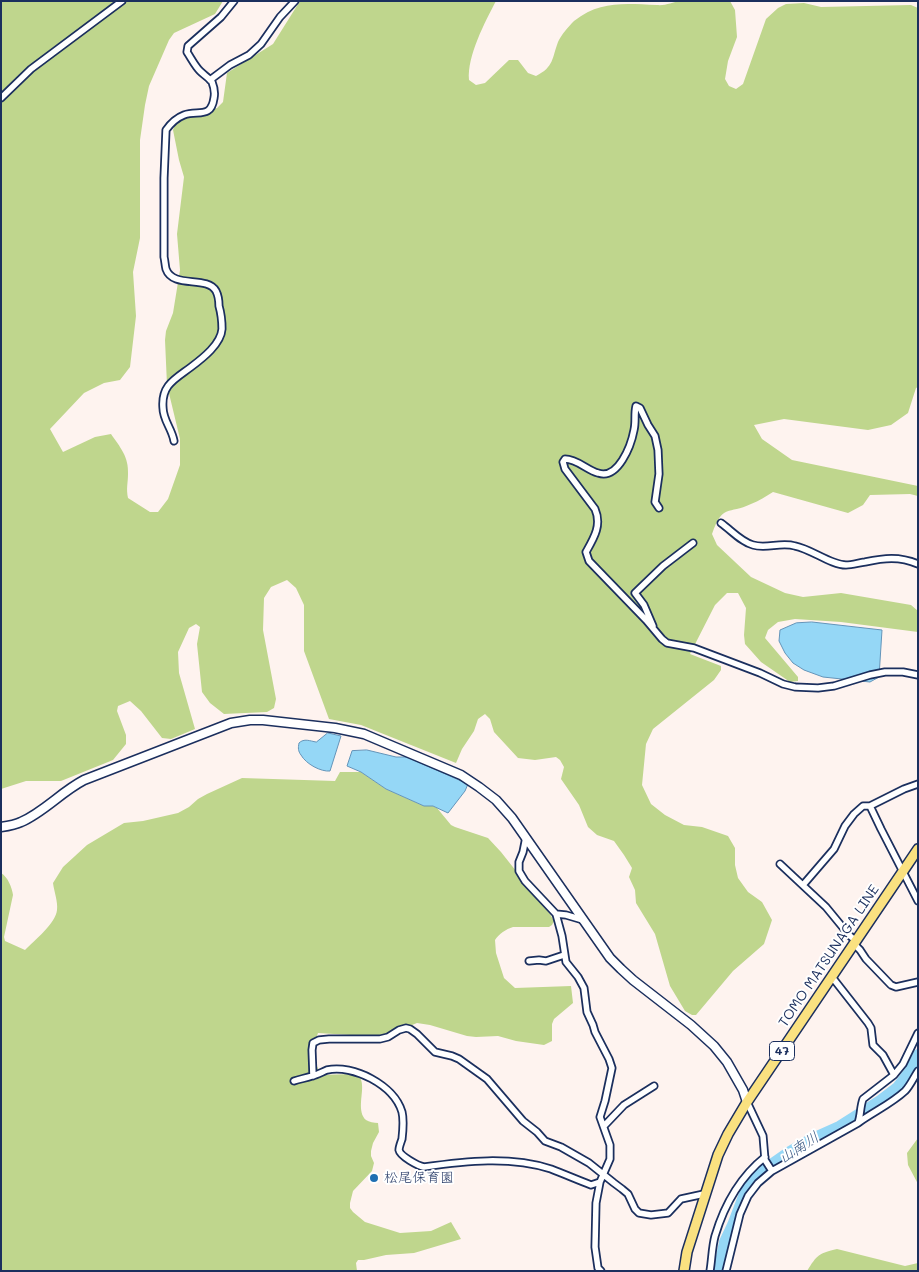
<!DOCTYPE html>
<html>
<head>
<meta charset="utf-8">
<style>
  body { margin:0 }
  #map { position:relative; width:919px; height:1272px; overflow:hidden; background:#fef3ef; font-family:Mali,sans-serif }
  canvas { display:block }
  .frame { position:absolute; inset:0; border:2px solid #1b2f5e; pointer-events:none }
</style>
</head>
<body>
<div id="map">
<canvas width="919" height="1272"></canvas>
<div class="frame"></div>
</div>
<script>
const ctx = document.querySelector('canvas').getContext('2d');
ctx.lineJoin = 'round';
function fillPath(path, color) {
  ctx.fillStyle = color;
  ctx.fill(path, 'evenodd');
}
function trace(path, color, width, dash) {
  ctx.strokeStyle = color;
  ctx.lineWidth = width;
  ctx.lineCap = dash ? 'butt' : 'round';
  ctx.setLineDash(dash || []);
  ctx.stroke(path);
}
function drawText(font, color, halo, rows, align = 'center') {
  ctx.font = font + ' Mali,"Klee One",sans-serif';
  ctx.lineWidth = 4;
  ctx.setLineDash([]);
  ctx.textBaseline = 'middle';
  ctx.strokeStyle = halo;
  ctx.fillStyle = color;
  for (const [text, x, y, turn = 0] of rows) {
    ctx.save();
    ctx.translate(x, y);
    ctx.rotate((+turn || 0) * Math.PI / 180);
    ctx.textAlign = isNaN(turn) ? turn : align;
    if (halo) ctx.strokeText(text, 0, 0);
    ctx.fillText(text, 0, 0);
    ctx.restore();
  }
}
fillPath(new Path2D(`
  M1,1H223L215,14L174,33L169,40L149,86L145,105L140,140V238L133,272L136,316L130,367L120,380L104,383L84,393L50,429L63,452L95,437L111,434C120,447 129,457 128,474C128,483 126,488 128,498L150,512H158L168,499L180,465V439L167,385L165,340L166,331L173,313L180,270L177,234L184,177L179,160L173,130L176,122L183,117L209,112L217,108L223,102L227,73L273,44L300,1H496C485,22 467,56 469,80L476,85L485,83L509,60H518L528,73L536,76C554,67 552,58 558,42C561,35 569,26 574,21C601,0 625,4 657,5C665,6 673,2 680,1C696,0 714,1 730,1L735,10L737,37L728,61L725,79L729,86L736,89L743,84L766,19L778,8L786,4L804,3L821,7L911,5L918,8V387L916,388L908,413L891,425L868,430L784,419L754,425L762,439L792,460L918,486V496L910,494L870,495L863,505L848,513L773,492C766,496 759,501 751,504C728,515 723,503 712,534L717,545L751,577L785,593L803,597L841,593L911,605L918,611V632L841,622L795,619L778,622L768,630L765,638L798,677V681L790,682L761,662L745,644L744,635L746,608L738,593H727L715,605L690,654L721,666V670L714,680L653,729L646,744L642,785L651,804L665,815L684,825L702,827L728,836L735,848V865L738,878L748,892L762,902L772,920L764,944L733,971L696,1015H692L685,1011L670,986L655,934L636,903L635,890L629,877L632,868L624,855L614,841L597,835L588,827L579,805L561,779L564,767L560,760L556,757L535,760L518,758L494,732L490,719L485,714L478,719L474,731L462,749L456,763L361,725L329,719L304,651V605L296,588L287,580L271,587L264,598L263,630L276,699L274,708L267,712L224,714L210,703L202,692L197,644L200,627L196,624L189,628L178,652L179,673L195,729L171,739L162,738L141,711L130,701L118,706L117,711L126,735V744L113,760L61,781H26L1,789Z
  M340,772H361L386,789L424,806H433L437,808L451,825L455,827L488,838L501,852L550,914L554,921L552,925L549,927H513C506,929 499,934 495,940L496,953L504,978L515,988L571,986L573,1003L554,1019L552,1024V1041L544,1045L516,1041L498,1036L476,1037L467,1036L430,1025L417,1023L382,1037L318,1033L311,1053L321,1075L352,1074L360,1077C361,1080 362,1082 362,1085C363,1095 357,1112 366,1120C369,1122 374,1123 378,1123L379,1132L373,1143L371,1151V1156L374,1163L372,1171L353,1191L350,1203V1208L353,1212L365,1222L400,1233L431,1231L451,1222L461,1239L414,1253L386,1255L364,1260H358L356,1263L357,1271H1V873C8,877 12,888 13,895L4,937L5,941L25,950C34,941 56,923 57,910C58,902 54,891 53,883L63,867L87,845L124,823L143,821L178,813L189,807L198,799L207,794L242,778L335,781Z
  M918,1138V1184L908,1165L907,1153Z
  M837,1249L905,1266L918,1263V1271H807C817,1255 819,1253 837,1249Z`), '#bfd68d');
const water = new Path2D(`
  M812,622L882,630L879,677L870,682L823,677L804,670L793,663L785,653L779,641L780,630L796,623Z
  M328,733L341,736L330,771C321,772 306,764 301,755C298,751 298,748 299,743C304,738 310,741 316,742Z
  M367,750L396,757H407L468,784L465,791L448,813L433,806H424L386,789L361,772L347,766L352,751Z`);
fillPath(water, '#95d7f6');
trace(water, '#6494b9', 1);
trace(new Path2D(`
  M718,1271L724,1242L732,1225L745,1191L753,1181L765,1168L788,1152L810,1139L839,1126L880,1100L897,1087L910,1070L918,1054`), '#95d7f6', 10);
const street = new Path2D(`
  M210,80L230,65L249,55L261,44L280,17L295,1
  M1,98L31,69L122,1
  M174,441C172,429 163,420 163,408C161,385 175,379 191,367C203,358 221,344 222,329C222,321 221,313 219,306C219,301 218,295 216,291C207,275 173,289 166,269C165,265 165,261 164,257V178L166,130C171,123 176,118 184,115C198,110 211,119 214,98C215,93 214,87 212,82C209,78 204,75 200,71C195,66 191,58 187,52L188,46L221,17L234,1
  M659,508L655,502L659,474L658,450L655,436L648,425L640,408L636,406C634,414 636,422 634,430C631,446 618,480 598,473C587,470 577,459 565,459L563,462L565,469L595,509C602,525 594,538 586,552L589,561L646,620L662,639L667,643L694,648L760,673L783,684L795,687L818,688L834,686L870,675L885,672H903L918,675
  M721,523C731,530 741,542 753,545C766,549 781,542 795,546C811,549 831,565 846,565C852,565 858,563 865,562C884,558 899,556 918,564
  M653,626L644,605L635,593L663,566L693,543
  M870,806L881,829L918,901
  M526,837L523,852L519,862V871L525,881L556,914L562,936L566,962L578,977L584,988L587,1012L593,1025L595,1032L609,1059L612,1068L605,1101L600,1117L610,1145V1159L600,1182L596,1203L595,1247L598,1268L601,1271
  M780,864L826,907L849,935L856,941
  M803,885L834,849L845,826L854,814L863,806H870L904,789L918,784
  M556,914L566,915L583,920
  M854,944L860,950L866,959L891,985L896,987L918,982
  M529,961L539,960L546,961L564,955
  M832,977L868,1023L871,1028L873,1045L883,1055L894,1075
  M313,1076L312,1050L313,1043L319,1040L329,1039H380L388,1037L399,1030L406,1028L410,1029L417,1034L435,1052L452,1056L459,1059L487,1079L523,1121L537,1132L545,1141L561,1147L589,1163L614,1183L622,1189L628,1194L635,1209L639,1213L651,1215L668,1213L681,1199L704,1194
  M294,1081C300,1079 306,1078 312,1076C317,1075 322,1072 327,1070C353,1064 394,1085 402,1112C404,1120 403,1130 402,1139C401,1142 399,1147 399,1150C400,1156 418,1166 424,1167C466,1161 510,1156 551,1169C564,1174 578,1180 591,1185L600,1182
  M747,1102L763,1136L765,1160L772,1171
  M858,1123C873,1112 891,1104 905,1091C910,1086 914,1077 918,1071
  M604,1126L624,1105L654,1086
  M710,1271C712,1259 712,1247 715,1236C724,1206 740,1177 765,1157
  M726,1271L740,1214L748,1196L758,1183L772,1171L858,1123C861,1115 860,1107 863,1099L894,1075L903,1064L918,1033`);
const secondary = new Path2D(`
  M1,827C8,826 15,825 21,822C44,812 61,792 84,780L231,723L250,720H263L335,728L364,734L461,775L479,787L496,800L512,818L610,958L621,969L633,980L691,1025L714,1046L727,1062L743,1090L747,1102`);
const primary = new Path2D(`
  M684,1271L687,1252L718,1155L728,1134L747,1102L918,849`);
trace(street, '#1b2f5e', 9);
trace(secondary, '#1b2f5e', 11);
trace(primary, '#1b2f5e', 12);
trace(street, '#fff', 5.5);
trace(secondary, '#fff', 8);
trace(primary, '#fae180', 9);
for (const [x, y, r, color] of [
  [374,1178,5,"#1f6fb2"]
]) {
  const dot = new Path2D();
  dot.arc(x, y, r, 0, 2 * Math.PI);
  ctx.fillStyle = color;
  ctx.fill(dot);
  trace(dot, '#fff', 2);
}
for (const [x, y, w] of [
  [782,1051,25]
]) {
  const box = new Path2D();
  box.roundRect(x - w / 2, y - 9.5, w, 19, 4);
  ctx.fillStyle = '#fff';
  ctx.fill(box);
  trace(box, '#1b2f5e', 1);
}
drawText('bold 12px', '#1b2f5e', null, [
  ["47",782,1051]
]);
drawText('14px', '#1b2f5e', '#fff', [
  ["TOMO MATSUNAGA LINE",829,956,-56]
]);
drawText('14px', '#1b2f5e', '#fff', [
  ["松尾保育園",384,1178]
], 'left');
drawText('italic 15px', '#3a5984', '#fff', [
  ["山南川",799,1148,-33]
]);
</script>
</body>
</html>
